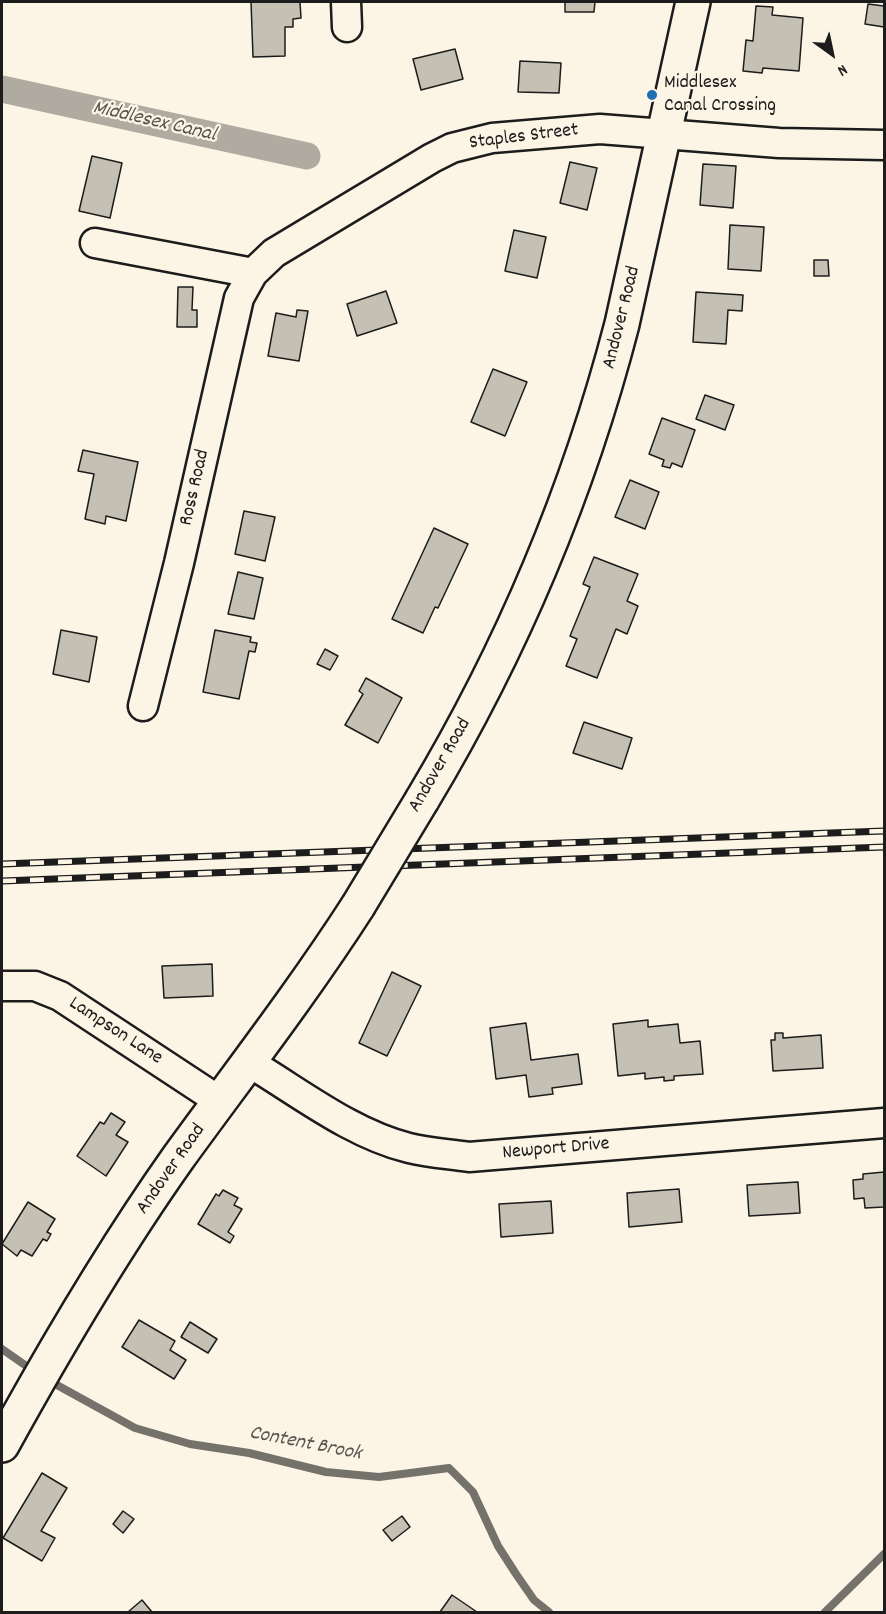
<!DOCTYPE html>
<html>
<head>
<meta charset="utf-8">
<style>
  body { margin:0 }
  #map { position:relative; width:886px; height:1614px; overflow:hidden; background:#fcf5e5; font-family:Dekko,sans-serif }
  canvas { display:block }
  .frame { position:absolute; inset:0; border:3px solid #1c1c1c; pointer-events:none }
  .north { position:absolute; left:802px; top:24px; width:60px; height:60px; -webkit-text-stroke:4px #fcf5e5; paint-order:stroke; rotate:147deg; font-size:16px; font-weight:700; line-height:24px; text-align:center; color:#1c1c1c }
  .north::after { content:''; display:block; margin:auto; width:21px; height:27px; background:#1c1c1c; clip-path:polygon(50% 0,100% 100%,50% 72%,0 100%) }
</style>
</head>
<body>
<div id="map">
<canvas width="886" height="1614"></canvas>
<div class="frame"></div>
<div class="north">N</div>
</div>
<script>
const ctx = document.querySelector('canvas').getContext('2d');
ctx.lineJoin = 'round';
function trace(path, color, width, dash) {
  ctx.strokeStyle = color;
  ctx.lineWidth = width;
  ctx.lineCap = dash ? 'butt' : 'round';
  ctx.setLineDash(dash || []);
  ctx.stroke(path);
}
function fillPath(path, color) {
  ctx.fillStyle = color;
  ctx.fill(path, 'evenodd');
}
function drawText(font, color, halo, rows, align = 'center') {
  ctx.font = font + ' Dekko,sans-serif';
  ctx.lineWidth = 4.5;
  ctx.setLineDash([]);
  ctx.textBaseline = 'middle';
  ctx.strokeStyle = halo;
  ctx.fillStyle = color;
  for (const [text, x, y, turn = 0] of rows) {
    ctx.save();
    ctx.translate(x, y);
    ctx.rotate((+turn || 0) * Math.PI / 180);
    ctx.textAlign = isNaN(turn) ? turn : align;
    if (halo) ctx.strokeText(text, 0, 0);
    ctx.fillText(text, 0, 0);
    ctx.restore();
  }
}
trace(new Path2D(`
  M2,1349L35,1372
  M46,1379L135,1428L190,1444L249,1453L326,1472L379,1477L449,1468L473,1492L498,1546L516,1574L534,1600L549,1612
  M825,1612L884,1554`), '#75726c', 8);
trace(new Path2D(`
  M2,89L307,156`), '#b0aba1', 27);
const building = new Path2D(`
  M251,2H300L301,18L293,19V27H285V56L253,57Z
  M565,2H595L594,12H565Z
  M868,4L884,6V27L865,24Z
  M756,6L773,7L772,15L803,18L799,71L763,68L762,73L743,71L746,40L753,41Z
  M455,49L463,79L421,90L413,59Z
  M520,61L561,63L559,93L518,92Z
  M92,156L122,163L110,218L79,211Z
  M570,162L597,168L587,210L560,203Z
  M703,164L736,166L733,208L700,205Z
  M730,225L764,227L761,271L728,269Z
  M514,230L546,237L537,278L505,271Z
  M814,260H828L829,276H814Z
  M178,287H193L192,310H197V327H177Z
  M386,291L397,323L357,336L347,304Z
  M696,292L743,295L742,311L728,310L726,344L693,342Z
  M297,310L308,311L299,361L268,356L276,313L296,317Z
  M493,369L527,382L505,436L471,422Z
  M705,395L734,405L725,430L696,419Z
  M662,418L695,430L682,467L672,463L670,468L662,466L664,460L649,454Z
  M83,450L138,462L126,521L106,516L105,524L85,519L94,474L78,471Z
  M630,480L659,492L645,529L615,517Z
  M244,511L275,517L265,561L235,554Z
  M434,528L468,544L438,608L435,607L423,633L392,619Z
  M594,557L638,574L627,601L638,606L627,634L616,629L597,678L566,666L577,639L570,636L590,587L583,584Z
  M238,572L263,578L254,619L228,614Z
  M61,630L97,637L89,682L53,674Z
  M215,630L251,637L250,642L257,643L255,652L249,651L239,699L203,692Z
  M325,649L338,656L330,670L317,664Z
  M366,678L402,698L378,743L345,725L363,694L359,691Z
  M584,722L632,738L622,769L573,753Z
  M212,964L213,996L164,998L162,966Z
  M392,972L421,986L387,1056L359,1043Z
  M648,1020V1027L678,1024L680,1043L700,1041L703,1074L674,1076V1080L664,1081V1077L645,1079V1073L618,1076L613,1024Z
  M526,1023L531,1060L578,1054L582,1084L552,1088L553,1094L529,1097L526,1075L496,1079L490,1028Z
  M775,1033H783V1038L821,1035L823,1068L773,1071L771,1040H775Z
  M111,1113L125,1122L116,1135L128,1142L106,1176L77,1156L100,1122L104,1124Z
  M884,1172V1207L865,1208L864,1198L854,1199L853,1180L863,1179V1174Z
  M798,1182L800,1213L749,1216L747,1185Z
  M679,1189L682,1222L629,1227L627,1193Z
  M223,1190L238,1198L234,1205L242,1209L228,1232L234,1236L230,1243L198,1224L216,1194L219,1196Z
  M551,1201L553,1233L501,1237L499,1204Z
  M28,1202L55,1219L47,1232L51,1234L47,1241L43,1239L32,1256L21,1250L17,1256L2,1244Z
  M139,1320L175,1341L170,1350L186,1360L174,1379L122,1347Z
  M190,1322L217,1339L208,1353L181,1337Z
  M42,1473L67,1488L41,1531L55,1538L42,1561L3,1538Z
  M123,1511L134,1519L123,1533L113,1524Z
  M402,1516L410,1527L392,1541L383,1530Z
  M452,1595L477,1612H440Z
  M142,1600L152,1612H128Z`);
fillPath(building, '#c4c0b3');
trace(building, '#1c1c1c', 1.5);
const minor = new Path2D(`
  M346,2L347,27
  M95,243L253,273L274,253L432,158L452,148L492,138L600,129L779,143L884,145
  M143,706L179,563L239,298L253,273
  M2,986H35L60,996L221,1102
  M250,1063C300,1093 352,1134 409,1148C429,1153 449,1154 469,1157L884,1123`);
const secondary = new Path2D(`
  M422,800C512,650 578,494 622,324L693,2
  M2,1445C56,1347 113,1250 178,1158C239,1074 302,993 358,906`);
trace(minor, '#1c1c1c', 33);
trace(secondary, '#1c1c1c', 38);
trace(minor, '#fcf5e5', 28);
trace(secondary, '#fcf5e5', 33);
const rail = new Path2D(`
  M2,864L884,831
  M2,881L884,847`);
trace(rail, '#1c1c1c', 7);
trace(rail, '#fcf5e5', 4.5, [14]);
const secondaryBridge = new Path2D(`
  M358,906L422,800`);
trace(secondaryBridge, '#1c1c1c', 38, []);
trace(secondaryBridge, '#fcf5e5', 33);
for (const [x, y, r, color] of [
  [652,95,6,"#1f6fb2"]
]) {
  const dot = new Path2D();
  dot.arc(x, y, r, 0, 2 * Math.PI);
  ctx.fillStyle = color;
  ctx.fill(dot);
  trace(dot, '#fcf5e5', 2);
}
drawText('20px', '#1c1c1c', '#fcf5e5', [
  ["Middlesex",664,84],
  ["Canal Crossing",664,107]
], 'left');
drawText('20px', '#1c1c1c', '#fcf5e5', [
  ["Staples Street",524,138,-7],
  ["Andover Road",623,318,-76],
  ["Ross Road",196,488,-77],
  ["Andover Road",441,766,-60],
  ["Lampson Lane",115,1032,33],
  ["Newport Drive",556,1150,-5],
  ["Andover Road",172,1170,-55]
]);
drawText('italic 21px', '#575551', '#fcf5e5', [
  ["Middlesex Canal",154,123,13],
  ["Content Brook",305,1445,11]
]);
</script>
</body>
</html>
